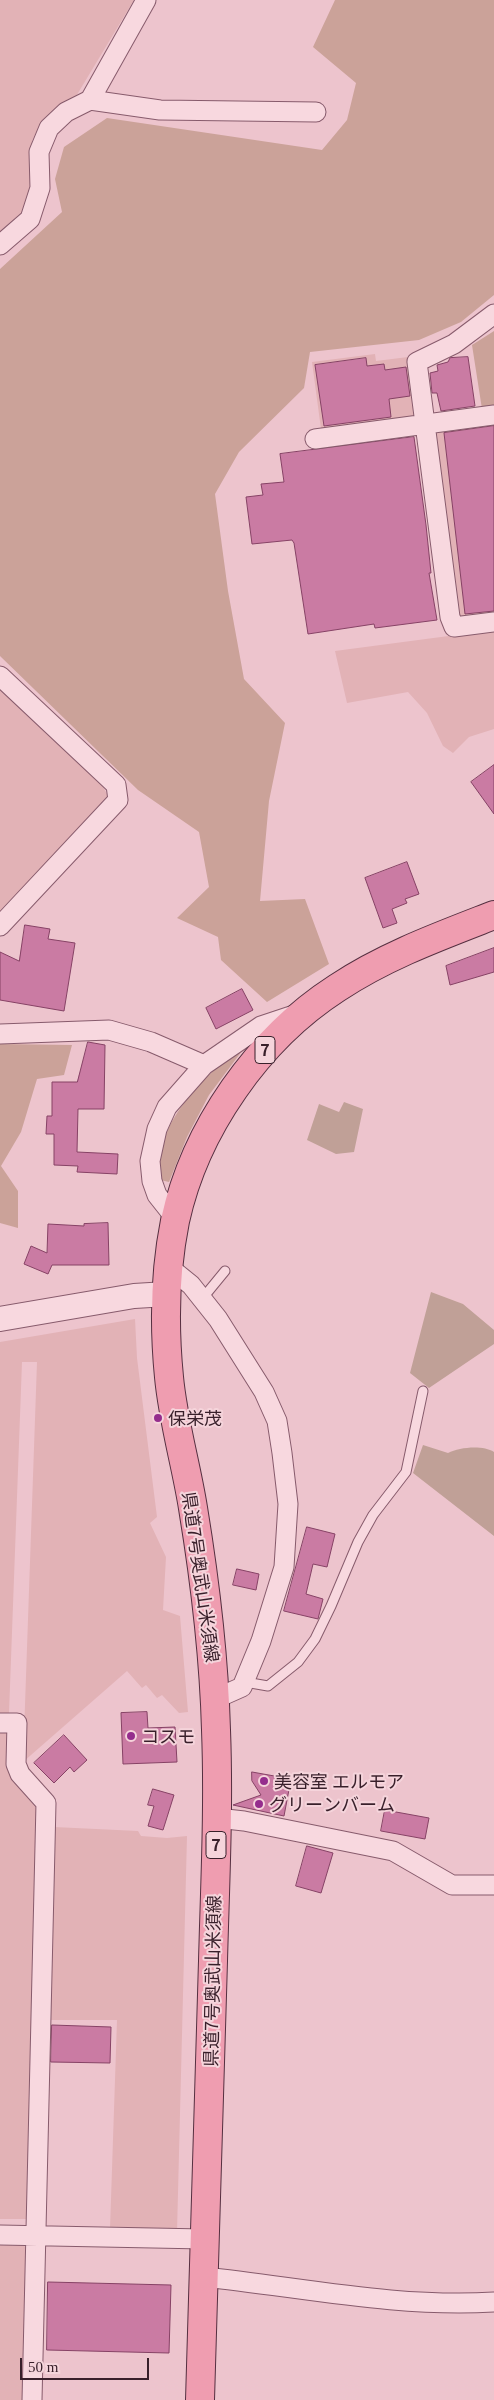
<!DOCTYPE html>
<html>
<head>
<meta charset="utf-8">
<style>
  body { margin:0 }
  #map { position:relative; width:494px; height:2400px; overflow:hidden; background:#edc4cd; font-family:Georgia,serif }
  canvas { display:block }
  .scale { position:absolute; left:20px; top:2358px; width:129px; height:22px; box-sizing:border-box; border:2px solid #381f2a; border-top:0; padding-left:6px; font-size:15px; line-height:18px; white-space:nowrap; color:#381f2a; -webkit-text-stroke:4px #f5d4db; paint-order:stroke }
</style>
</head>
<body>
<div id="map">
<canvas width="494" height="2400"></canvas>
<div class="scale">50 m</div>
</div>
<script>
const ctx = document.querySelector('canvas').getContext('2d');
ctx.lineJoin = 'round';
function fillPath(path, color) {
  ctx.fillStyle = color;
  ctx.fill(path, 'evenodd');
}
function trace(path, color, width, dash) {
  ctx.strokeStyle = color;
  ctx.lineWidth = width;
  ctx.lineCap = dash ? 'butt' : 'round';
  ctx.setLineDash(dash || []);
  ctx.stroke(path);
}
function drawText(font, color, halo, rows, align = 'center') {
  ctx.font = font + ' Georgia,"Noto Sans JP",serif';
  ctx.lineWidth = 4;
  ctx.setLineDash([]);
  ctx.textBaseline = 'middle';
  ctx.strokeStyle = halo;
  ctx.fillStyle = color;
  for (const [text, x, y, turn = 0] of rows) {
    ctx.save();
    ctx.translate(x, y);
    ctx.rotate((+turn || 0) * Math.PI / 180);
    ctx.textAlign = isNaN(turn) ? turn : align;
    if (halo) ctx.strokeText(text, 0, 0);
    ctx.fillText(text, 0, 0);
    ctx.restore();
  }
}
fillPath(new Path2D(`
  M0,0H134L75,98L40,125L32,141L30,199L25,214L0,237Z
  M375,354L376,361L408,357L416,414L412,418L321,429L312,362Z
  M494,422V617L464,621L458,613L435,430Z
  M494,630V729L469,737L453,753L443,746L427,713L408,692L347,703L335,651Z
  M0,688L101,783L108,796L0,914Z
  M135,1319L137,1358L157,1517L150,1523L166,1557L163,1610L180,1616L188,1712L179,1713L162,1695L157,1698L146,1685L142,1688L127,1671L23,1762L37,1362H22L9,1713L6,1715H0V1342Z
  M0,1731L9,1734L8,1770L37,1804L28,2219H0Z
  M54,1827L138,1831L141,1836L167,1838L187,1836L177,2232L110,2229L117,2020H50Z
  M0,2241L21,2244L27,2248L24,2400H0Z`), '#e2b2b6');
fillPath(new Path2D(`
  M335,0H494V295L461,322L419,340L310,352L304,388L239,452L215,494L228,591L244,679L285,723L269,801L260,901L305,899L329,964L267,1002L221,960L218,937L177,918L209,887L199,832L138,790L0,656V269L62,212L55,179L64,147L107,118L322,150L347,120L356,83L313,47Z
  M494,331V407L482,409L472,345Z
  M0,1044L72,1045L64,1075L37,1079L21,1132L1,1166L18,1191V1228L0,1223Z
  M245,1047L209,1095L187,1137L169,1182L160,1180C150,1129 205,1071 245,1047Z`), '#cba299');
fillPath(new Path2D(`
  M344,1102L363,1109L354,1152L336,1154L307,1140L319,1104L339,1112Z
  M431,1292L463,1304L494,1330V1344L429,1388L410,1373Z
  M423,1445L448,1453C460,1447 483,1445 494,1452V1536L413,1473Z`), '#c0a097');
const building = new Path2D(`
  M468,357L475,406L441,411L437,393H432L430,373L438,371L437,365L448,362L450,358Z
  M366,358L367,366L384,364L385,370L406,367L410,396L389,399L391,417L324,426L315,365Z
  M494,426V611L465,614L444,433Z
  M414,437L426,525L431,573H429L437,620L375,628L374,624L308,634L294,543L292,540L252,544L246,497L263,495L261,484L284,482L280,454Z
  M494,765V814L471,782Z
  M407,862L419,894L405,899L407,903L392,909L397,923L383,928L365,878Z
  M25,925L50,929L48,939L75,943L64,1011L0,1000V952L19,961Z
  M494,948V972L450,985L446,966Z
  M242,989L253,1010L216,1029L206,1008Z
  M88,1042L105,1045L104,1109H78L77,1152L118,1154L117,1174L77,1172L78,1166L54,1165V1134H46L47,1116H52V1082H77Z
  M108,1223L109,1265H52L48,1274L24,1264L31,1246L47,1253L48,1224L84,1226V1224Z
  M307,1527L335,1534L327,1567L313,1564L306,1594L323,1599L318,1619L284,1611Z
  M237,1569L259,1574L256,1590L233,1585Z
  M147,1712L148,1728L175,1727L177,1762L123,1764L121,1713Z
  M64,1735L87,1760L74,1772L70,1767L54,1783L34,1763Z
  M252,1772L291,1779L284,1816L233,1805L261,1795L252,1781Z
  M153,1789L174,1795L163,1830L148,1826L154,1806L148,1805Z
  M385,1810L429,1818L425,1839L381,1831Z
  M307,1846L333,1853L321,1893L296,1886Z
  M52,2025L111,2027L110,2063L51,2062Z
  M48,2282L171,2285L169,2353L47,2350Z`);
fillPath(building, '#ca7ba3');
trace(building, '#864265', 1);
const service = new Path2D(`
  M202,1299L225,1271
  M245,1682L268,1686L298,1662L315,1639L331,1606L358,1542L373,1515L406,1472L423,1391`);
const minor = new Path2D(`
  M90,100L160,110L316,112
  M0,245L30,219L40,188L39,152L49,128L66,112L90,100L146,0
  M494,314L454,344L417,362L450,617L454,627L494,622
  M315,439L494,415
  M0,676L116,785L118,800L0,926
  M0,1034L109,1030L151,1042L204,1065
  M176,1219L157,1195L152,1181L150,1161L157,1129L167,1107L204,1065L261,1026L297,1014
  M170,1268L191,1285L218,1319L264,1392L277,1421L282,1453L288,1504L284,1567L261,1641L242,1687L215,1699
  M0,1723H17L16,1764L20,1774L46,1803L32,2400
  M217,1818L244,1821L393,1851L452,1885H494
  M0,2235L204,2239
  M204,2277C300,2287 397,2308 494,2302`);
const tertiary = new Path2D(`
  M0,1319L134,1296L167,1294`);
const primary = new Path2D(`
  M200,2400C204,2254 209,2108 213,1961C215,1884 219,1807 216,1730C214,1655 205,1581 193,1508C186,1464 173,1421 169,1377C164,1326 165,1271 175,1221C195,1129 258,1039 337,988C385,956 440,936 494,915`);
trace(service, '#875b6c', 11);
trace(minor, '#875b6c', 21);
trace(tertiary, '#875b6c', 26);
trace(primary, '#552f40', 30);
trace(service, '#f8d8df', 9);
trace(minor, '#f8d8df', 19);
trace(tertiary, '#f8d8df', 24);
trace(primary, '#ef9db0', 28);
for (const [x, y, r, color] of [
  [158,1418,5,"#952d8d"],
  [131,1736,5,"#952d8d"],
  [264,1781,5,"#952d8d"],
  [259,1804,5,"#952d8d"]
]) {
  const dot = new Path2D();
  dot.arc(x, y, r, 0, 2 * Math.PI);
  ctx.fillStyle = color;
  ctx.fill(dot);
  trace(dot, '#f5d4db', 2);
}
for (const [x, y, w] of [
  [265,1050,20],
  [216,1845,20]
]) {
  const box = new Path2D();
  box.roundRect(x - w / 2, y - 13.5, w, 27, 4);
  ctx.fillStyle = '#f5d4db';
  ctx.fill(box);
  trace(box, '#381f2a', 1);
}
drawText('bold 16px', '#381f2a', null, [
  ["7",265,1050],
  ["7",216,1845]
]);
drawText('18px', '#381f2a', '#f5d4db', [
  ["保栄茂",168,1418],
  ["コスモ",141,1736],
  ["美容室 エルモア",274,1781],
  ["グリーンバーム",269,1804]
], 'left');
drawText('18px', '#381f2a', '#f5d4db', [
  ["県道7号奥武山米須線",201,1577,82],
  ["県道7号奥武山米須線",212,1981,-89]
]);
</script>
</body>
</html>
